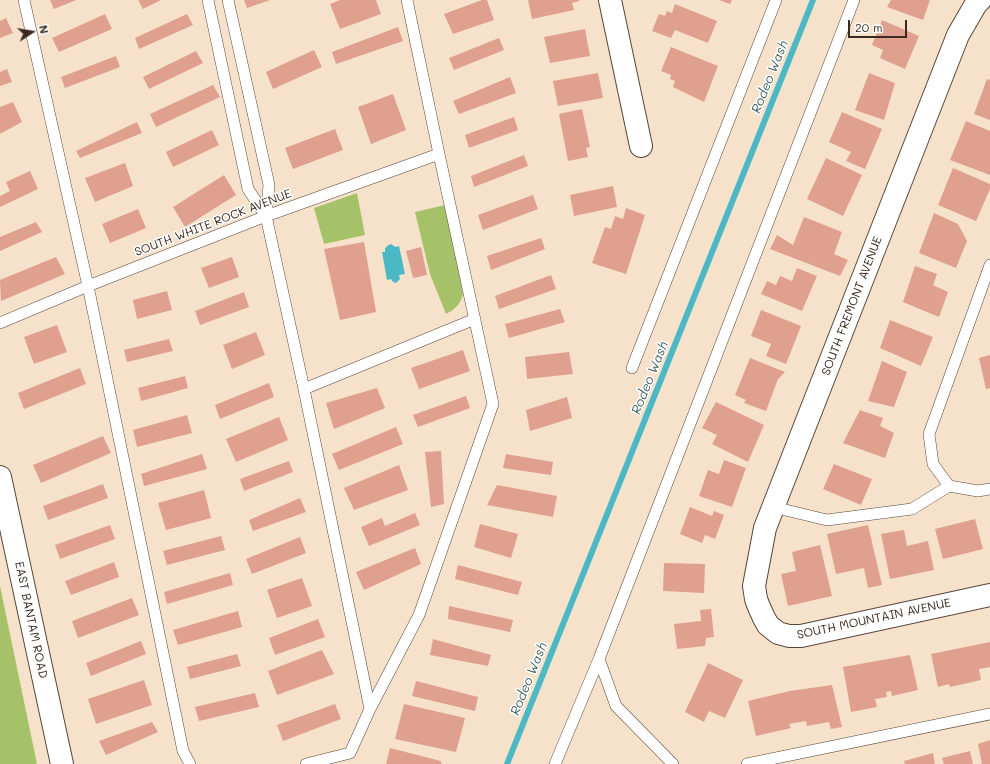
<!DOCTYPE html>
<html>
<head>
<meta charset="utf-8">
<style>
  body { margin:0 }
  #map { position:relative; width:990px; height:764px; overflow:hidden; background:#f6e2ca; font-family:Mali,sans-serif }
  canvas { display:block }
  .north { position:absolute; left:12px; top:12px; width:40px; height:40px; -webkit-text-stroke:3px #fff; paint-order:stroke; rotate:78deg; font-size:11px; font-weight:700; line-height:16px; text-align:center; color:#3b2a1e }
  .north::after { content:''; display:block; margin:auto; width:14px; height:18px; background:#3b2a1e; clip-path:polygon(50% 0,100% 100%,50% 72%,0 100%) }
  .scale { position:absolute; left:848px; top:20px; width:59px; height:18px; box-sizing:border-box; border:2px solid #3b2a1e; border-top:0; padding-left:5px; font-size:12px; line-height:14px; white-space:nowrap; color:#3b2a1e; -webkit-text-stroke:3px #fff; paint-order:stroke }
</style>
</head>
<body>
<div id="map">
<canvas width="990" height="764"></canvas>
<div class="north">N</div>
<div class="scale">20 m</div>
</div>
<script>
const ctx = document.querySelector('canvas').getContext('2d');
ctx.lineJoin = 'round';
function fillPath(path, color) {
  ctx.fillStyle = color;
  ctx.fill(path, 'evenodd');
}
function trace(path, color, width, dash) {
  ctx.strokeStyle = color;
  ctx.lineWidth = width;
  ctx.lineCap = dash ? 'butt' : 'round';
  ctx.setLineDash(dash || []);
  ctx.stroke(path);
}
function drawText(font, color, halo, rows, align = 'center') {
  ctx.font = font + ' Mali,sans-serif';
  ctx.lineWidth = 3;
  ctx.setLineDash([]);
  ctx.textBaseline = 'middle';
  ctx.strokeStyle = halo;
  ctx.fillStyle = color;
  for (const [text, x, y, turn = 0] of rows) {
    ctx.save();
    ctx.translate(x, y);
    ctx.rotate((+turn || 0) * Math.PI / 180);
    ctx.textAlign = isNaN(turn) ? turn : align;
    if (halo) ctx.strokeText(text, 0, 0);
    ctx.fillText(text, 0, 0);
    ctx.restore();
  }
}
fillPath(new Path2D(`
  M357,193L365,235L324,244L314,208Z
  M445,205L463,294C460,304 456,309 446,314L430,274L415,212Z
  M0,586L37,764H0Z`), '#a5c269');
fillPath(new Path2D(`
  M391,244L395,247L399,246L405,274L399,275L400,279L396,283L393,282L391,279L387,280L382,252H385V249L387,246Z`), '#4bb8c5');
trace(new Path2D(`
  M507,764L813,0`), '#4bb8c5', 6);
fillPath(new Path2D(`
  M50,0H76L54,9Z
  M138,0H161L143,9Z
  M244,0H270L247,8Z
  M340,0H376L381,14L340,29L330,4Z
  M482,0H487L494,20L453,34L444,14Z
  M528,0H579V1L572,3L574,10L532,19Z
  M719,0H732L730,4Z
  M891,0H930L923,20L887,7Z
  M675,4L717,21L708,43L675,30L671,38L652,31L659,14L665,16L667,11L672,13Z
  M105,14L112,29L59,52L52,38Z
  M187,14L193,25L139,49L135,38Z
  M6,18L13,33L0,38V21Z
  M882,20L919,36L905,69L880,58L883,50L872,45Z
  M398,27L403,41L336,64L332,52Z
  M585,29L590,56L550,63L544,37Z
  M499,38L504,50L454,70L449,58Z
  M671,47L718,66L704,102L673,87L675,81L670,79L671,75L661,71Z
  M314,50L322,67L273,89L266,72Z
  M196,51L203,63L149,89L143,77Z
  M116,56L120,67L65,88L61,77Z
  M7,69L12,82L0,86V72Z
  M598,73L603,98L558,106L553,81Z
  M869,73L895,83L884,120L855,110Z
  M510,77L516,93L459,114L453,101Z
  M987,79L990,80V120L974,114Z
  M213,85L220,97L156,127L150,114Z
  M393,94L406,130L371,144L358,107Z
  M13,102L22,122L0,134V107Z
  M582,109L590,147L586,148L588,157L568,161L559,114Z
  M842,112L882,129L865,169L846,161L851,152L829,142Z
  M514,117L518,130L469,148L465,135Z
  M966,121L990,131V175L950,160Z
  M137,122L142,133L80,158L76,151Z
  M335,129L343,150L293,169L285,148Z
  M212,130L219,145L173,167L166,152Z
  M524,155L528,166L474,187L471,176Z
  M826,158L862,175L843,216L807,199Z
  M125,163L133,186L95,202L85,178Z
  M953,168L990,184V189L976,221L938,205Z
  M30,171L38,189L0,207V196L10,191L6,182Z
  M224,175L236,195L185,227L173,207Z
  M613,186L617,207L574,216L570,195Z
  M533,195L538,209L483,230L478,215Z
  M626,208L645,215L626,274L592,263L605,227L611,229L615,216L623,219Z
  M138,209L146,228L110,243L102,224Z
  M934,213L958,224L967,241L956,268L919,253Z
  M804,217L842,232L834,254L848,260L840,276L770,249L777,235L793,245Z
  M36,222L42,232L0,251V237Z
  M541,238L545,249L491,270L487,256Z
  M364,242L376,312L340,320L324,249Z
  M421,247L427,275L413,278L406,251Z
  M56,257L65,274L1,301L0,280Z
  M232,257L239,277L209,288L201,268Z
  M915,266L937,274L933,285L948,292L939,317L903,302Z
  M797,268L817,276L802,311L761,294L767,281L776,285L780,276L792,281Z
  M551,275L556,289L499,309L495,296Z
  M167,291L172,310L137,319L133,300Z
  M244,292L249,307L200,325L195,311Z
  M560,309L565,322L509,338L505,324Z
  M761,310L801,326L786,364L766,356L771,344L751,336Z
  M890,320L933,337L921,366L880,348Z
  M57,325L67,352L34,364L24,337Z
  M256,332L265,355L232,369L223,345Z
  M169,339L173,351L127,362L124,350Z
  M463,350L470,371L419,389L411,368Z
  M569,352L573,374L527,379L525,357Z
  M990,355V388L986,389L979,358Z
  M750,358L785,372L778,379L766,411L744,403L746,400L735,395Z
  M882,361L907,372L894,407L868,401Z
  M80,368L86,384L24,409L18,393Z
  M185,376L188,388L141,401L138,388Z
  M269,383L274,397L220,419L215,405Z
  M377,388L385,408L334,429L326,403Z
  M466,396L470,408L418,427L413,415Z
  M567,397L572,418L530,431L526,410Z
  M716,402L764,425L748,462L712,444L717,435L702,428Z
  M860,410L883,418L880,426L894,433L885,458L843,443Z
  M187,415L192,433L137,447L133,430Z
  M279,417L288,440L236,462L226,439Z
  M396,427L403,444L339,470L332,454Z
  M103,436L111,453L41,483L33,465Z
  M441,451L444,504L431,507L425,452Z
  M202,454L207,469L144,486L141,474Z
  M506,454L553,462L551,475L503,468Z
  M724,460L746,468L732,507L699,496L708,470L719,474Z
  M289,461L293,472L244,491L240,479Z
  M834,464L872,479L861,505L823,489Z
  M399,465L408,490L354,510L344,488Z
  M103,484L108,498L48,520L43,506Z
  M497,485L557,496L553,517L487,505Z
  M204,490L211,518L166,530L158,503Z
  M300,498L306,512L253,531L249,520Z
  M690,507L712,516L714,511L724,515L715,539L705,535L702,543L680,534Z
  M415,513L420,525L369,546L361,527L382,518L385,526Z
  M975,519L983,549L943,559L935,529Z
  M480,524L518,534L511,558L474,547Z
  M110,525L115,539L60,559L55,545Z
  M868,525L882,585L868,588L864,568L836,574L827,534Z
  M904,530L907,546L928,541L934,570L890,579L881,534Z
  M221,536L225,550L167,565L163,551Z
  M300,537L306,553L252,574L246,559Z
  M820,545L832,596L788,606L781,574L796,571L792,552Z
  M415,548L421,564L364,590L356,572Z
  M114,562L119,577L71,595L65,581Z
  M664,563L705,564L704,593L663,591Z
  M458,565L522,582L518,595L455,579Z
  M230,573L233,585L167,604L164,592Z
  M302,578L312,606L277,618L267,590Z
  M132,598L139,615L78,638L72,621Z
  M449,606L513,620L510,632L448,619Z
  M711,609L714,637L706,638L705,646L677,649L674,624L701,621L700,610Z
  M238,611L242,627L178,645L173,630Z
  M318,619L325,637L275,655L269,638Z
  M433,639L491,655L488,666L430,655Z
  M141,641L146,654L91,676L86,663Z
  M990,642V667L979,669L981,680L950,687L949,684L938,687L931,654Z
  M322,650L334,674L277,695L268,671Z
  M237,654L241,666L190,679L187,667Z
  M910,655L918,690L892,696L891,691L886,692L887,697L875,699L877,707L851,712L843,667Z
  M708,663L743,680L725,718L709,711L704,722L685,712Z
  M144,680L152,705L96,724L88,699Z
  M416,681L478,697L475,711L412,696Z
  M832,685L842,727L831,729L829,722L807,726L806,721L789,724L791,728L756,736L748,701L790,691Z
  M255,693L259,707L199,721L195,707Z
  M335,704L341,719L283,741L277,725Z
  M404,704L465,718L456,752L395,739Z
  M152,722L158,732L106,755L99,741Z
  M990,740V764H982L978,744Z
  M390,748L441,761V764H386Z
  M970,751L973,764H944L942,758Z
  M933,753L935,764H905L904,761Z`), '#e0a090');
const lane = new Path2D(`
  M24,0L88,286L183,751L190,764
  M208,0L248,189L266,216L269,185L228,0
  M266,216L304,389L370,709
  M990,265L929,434L933,464L949,486L978,491L990,489
  M0,323L88,286L266,216L439,154
  M632,368L776,0
  M304,389L475,319
  M773,507L827,520L912,509L949,486
  M599,659L616,706L673,764
  M306,764L350,753L370,709L419,615L493,404L439,154L407,0
  M555,764L599,659L854,0
  M747,764L990,714`);
const street = new Path2D(`
  M610,0L641,146
  M980,0L976,4L958,35L765,528L754,586L756,599L759,607L764,618L768,625L778,633L789,636H801L990,595
  M0,477L62,764`);
trace(lane, '#574638', 12);
trace(street, '#574638', 24);
trace(lane, '#fff', 11);
trace(street, '#fff', 22);
drawText('12px', '#3b2a1e', '#fff', [
  ["SOUTH WHITE ROCK AVENUE",213,223,-21],
  ["SOUTH FREMONT AVENUE",852,306,-69],
  ["SOUTH MOUNTAIN AVENUE",874,619,-12],
  ["EAST BANTAM ROAD",31,620,78]
]);
drawText('italic 13px', '#416361', '#fff', [
  ["Rodeo Wash",770,77,-68],
  ["Rodeo Wash",650,378,-68],
  ["Rodeo Wash",529,679,-68]
]);
</script>
</body>
</html>
